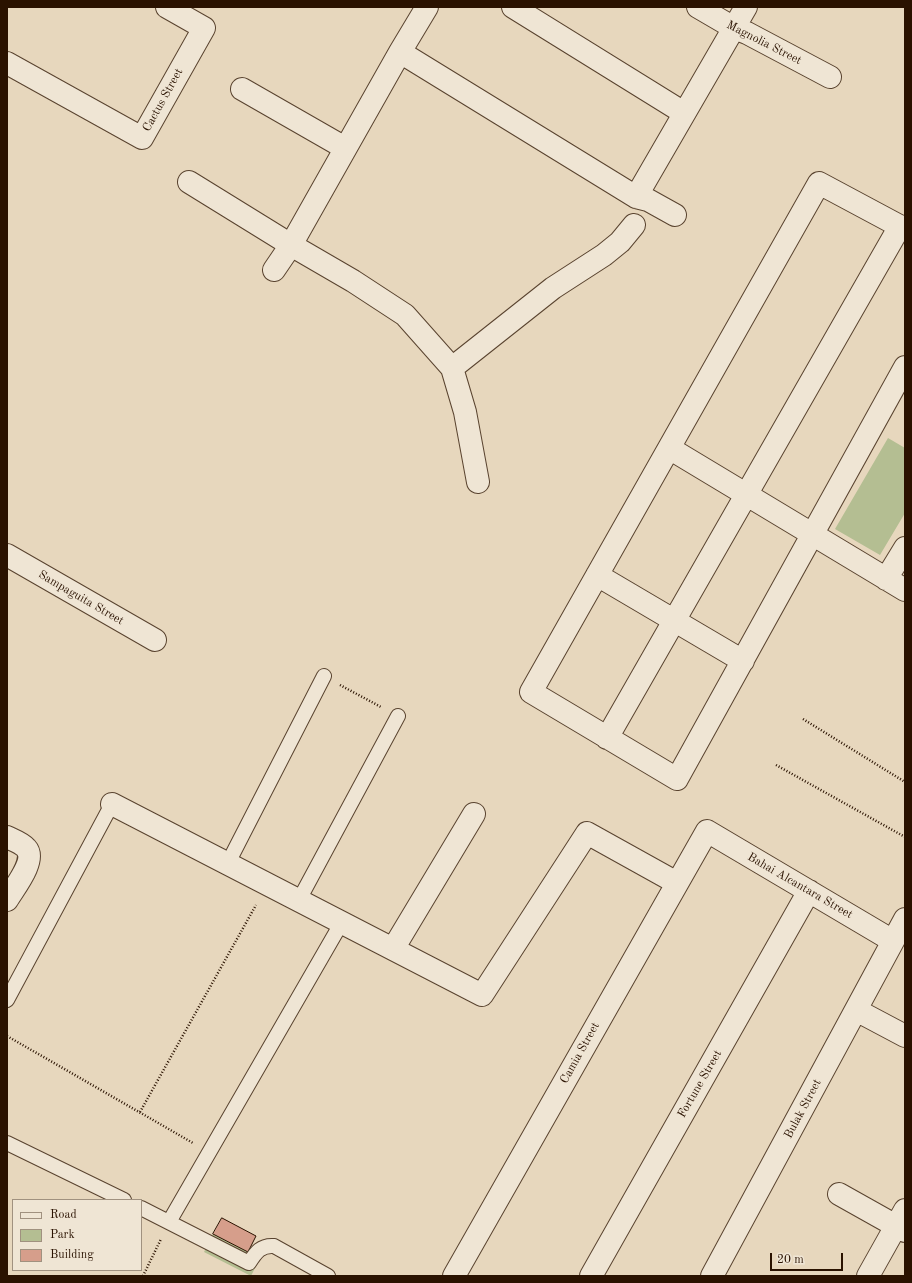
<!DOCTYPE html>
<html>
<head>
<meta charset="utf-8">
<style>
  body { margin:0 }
  #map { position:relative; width:912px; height:1283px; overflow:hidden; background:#e7d7bd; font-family:"Old Standard TT",serif }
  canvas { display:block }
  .frame { position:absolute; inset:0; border:8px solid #2a1200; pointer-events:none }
  .legend { position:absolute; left:12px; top:1199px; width:130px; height:72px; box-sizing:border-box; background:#efe5d4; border:1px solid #a0917f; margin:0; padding:5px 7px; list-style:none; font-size:12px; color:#2a1200 }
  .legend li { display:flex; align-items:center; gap:8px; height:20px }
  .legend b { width:20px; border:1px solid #a0917f }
  .scale { position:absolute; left:770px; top:1253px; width:73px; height:18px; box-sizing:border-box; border:2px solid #2a1200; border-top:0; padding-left:5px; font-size:12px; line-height:14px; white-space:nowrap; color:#2a1200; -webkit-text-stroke:3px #efe5d4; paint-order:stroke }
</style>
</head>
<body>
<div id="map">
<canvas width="912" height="1283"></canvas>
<div class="frame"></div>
<ul class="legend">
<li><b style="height:5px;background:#efe5d4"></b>Road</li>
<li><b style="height:11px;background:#b4be92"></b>Park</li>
<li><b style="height:11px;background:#d69e8b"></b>Building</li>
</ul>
<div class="scale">20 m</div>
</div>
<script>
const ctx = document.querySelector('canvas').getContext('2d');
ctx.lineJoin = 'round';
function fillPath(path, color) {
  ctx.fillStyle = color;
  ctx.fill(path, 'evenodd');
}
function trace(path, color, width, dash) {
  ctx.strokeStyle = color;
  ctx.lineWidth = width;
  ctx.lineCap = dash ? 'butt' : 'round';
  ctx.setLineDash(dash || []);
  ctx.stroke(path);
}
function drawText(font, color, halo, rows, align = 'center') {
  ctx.font = font + ' "Old Standard TT",serif';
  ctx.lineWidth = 4;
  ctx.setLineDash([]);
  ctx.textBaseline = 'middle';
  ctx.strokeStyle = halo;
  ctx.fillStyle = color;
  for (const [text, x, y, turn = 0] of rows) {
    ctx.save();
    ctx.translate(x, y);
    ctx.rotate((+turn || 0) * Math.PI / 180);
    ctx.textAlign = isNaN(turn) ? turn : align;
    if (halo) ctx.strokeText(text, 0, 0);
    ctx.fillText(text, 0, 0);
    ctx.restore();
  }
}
fillPath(new Path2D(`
  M888,438L905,448V513L880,555L835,529Z
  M213,1234L260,1258L251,1276L204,1252Z`), '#b4be92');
const building = new Path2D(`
  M222,1218L256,1236L248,1252L213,1234Z`);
fillPath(building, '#d69e8b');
trace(building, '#2a1200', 1);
const service = new Path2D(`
  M228,863L324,676
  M299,900L398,716
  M7,1000L112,804
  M7,1143L124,1200
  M141,1208L249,1263C256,1252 261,1245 274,1246L328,1276
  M169,1222L342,922`);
const minor = new Path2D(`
  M513,7L684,113
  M698,7L734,28L747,33L830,77
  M400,52L636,197L648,200L675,215
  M7,63L142,138L204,28L167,7
  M242,89L345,148
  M189,182L291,245L353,281L405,315L452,368L465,412L478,482
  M636,197L746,7
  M905,229L819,183L531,692L677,779L905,367
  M274,270L291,245L400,52L427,7
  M452,368L553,288L604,255L620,242L634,225
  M669,448L905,590
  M7,555L155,640
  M597,575L743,661
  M886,579L905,548
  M607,738L900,226
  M112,804L482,995L587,833L677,883
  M7,837C13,840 22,843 26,848C37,860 14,888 7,900
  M393,949L474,814
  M856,1010L905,1036
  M839,1194L905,1231
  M454,1276L707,831L893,941
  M591,1276L809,891
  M712,1276L905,919
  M868,1276L905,1210`);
trace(service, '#59432f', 16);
trace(minor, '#59432f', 24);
trace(new Path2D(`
  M340,685L381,707
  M803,719L905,782
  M776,765L905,837
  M7,1036L193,1143
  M140,1112L256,905
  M143,1276L161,1239`), '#2a1200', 2.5, [1, 2]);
trace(service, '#efe5d4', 14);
trace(minor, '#efe5d4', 22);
drawText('12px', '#2a1200', '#efe5d4', [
  ["Magnolia Street",764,43,27],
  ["Cactus Street",163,100,-61],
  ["Sampaguita Street",81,598,30],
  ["Bahai Alcantara Street",800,886,30],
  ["Camia Street",580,1053,-61],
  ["Fortune Street",700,1084,-60],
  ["Bulak Street",803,1109,-62]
]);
</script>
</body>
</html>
